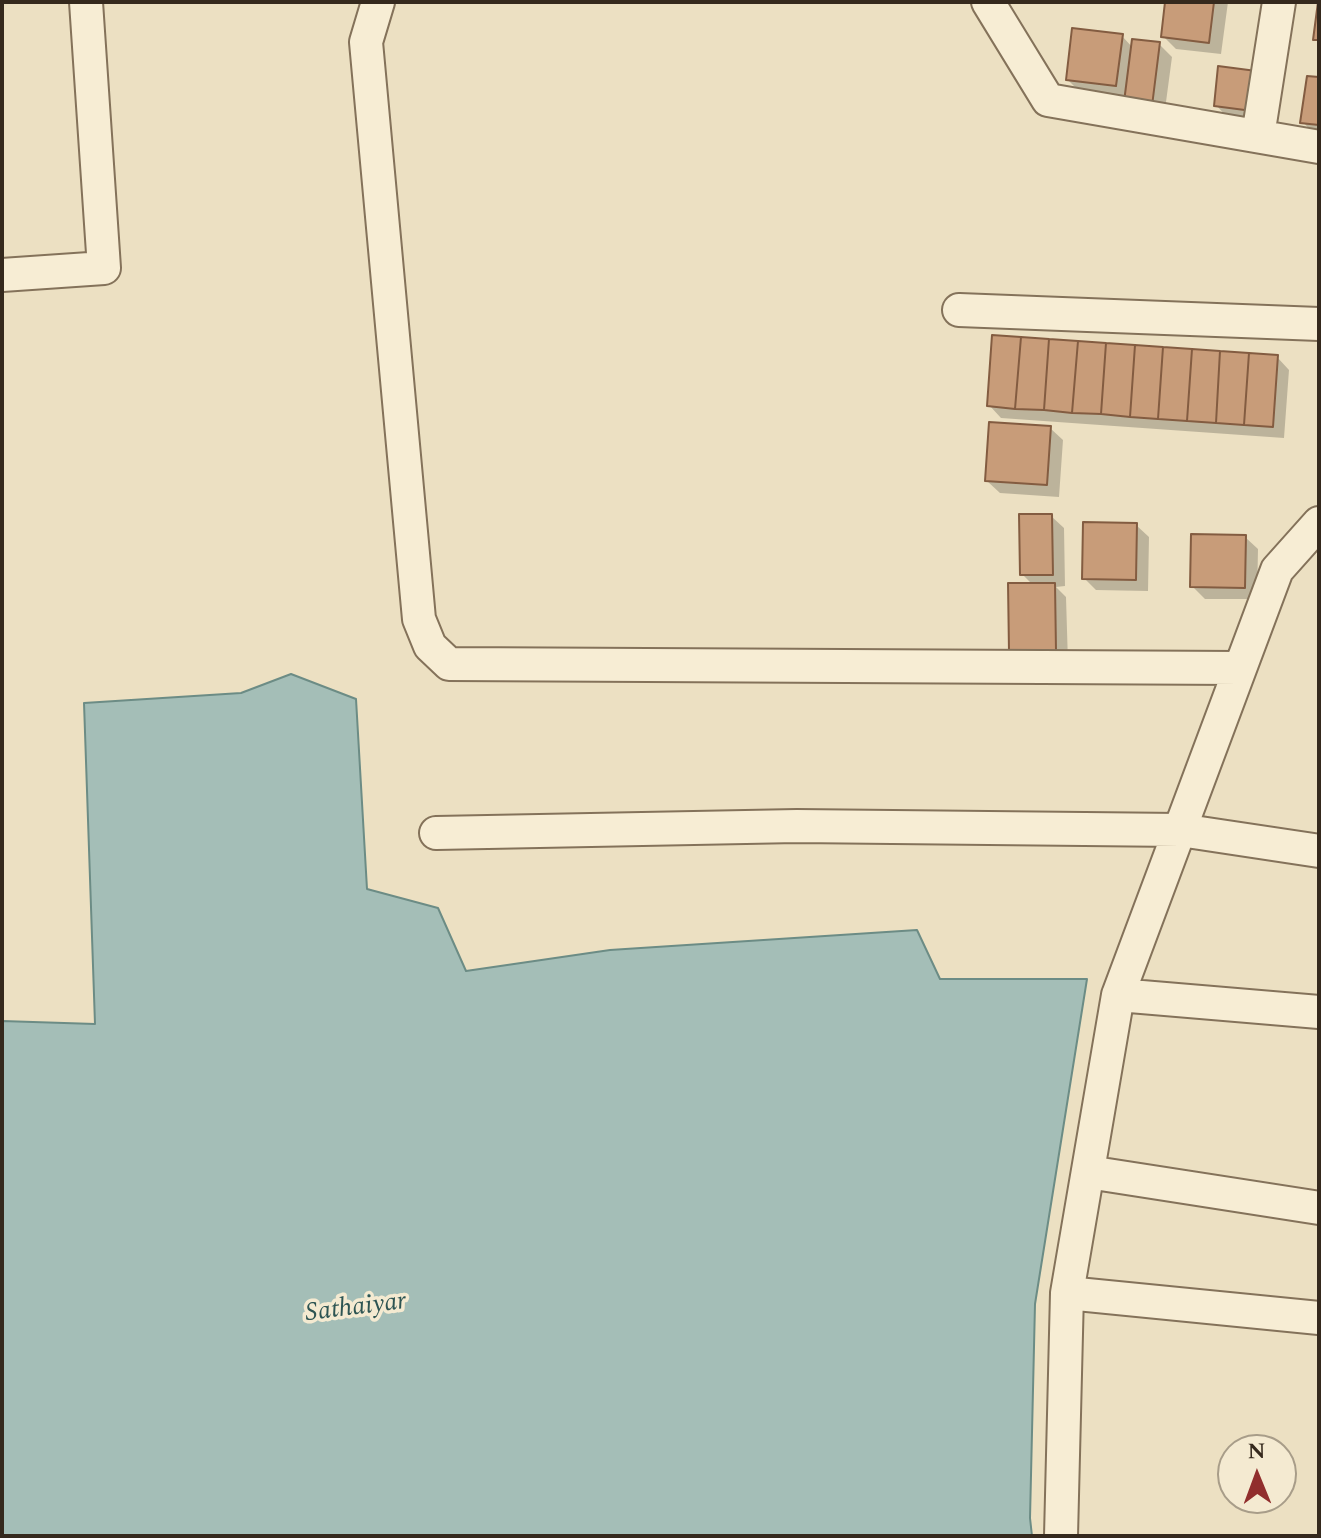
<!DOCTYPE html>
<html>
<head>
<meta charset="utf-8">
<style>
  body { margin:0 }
  #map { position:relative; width:1321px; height:1538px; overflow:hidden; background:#ece0c2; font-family:Spectral,serif }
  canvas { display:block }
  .frame { position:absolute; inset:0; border:4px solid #35291d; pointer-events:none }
  .north { position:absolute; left:1217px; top:1434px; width:80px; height:80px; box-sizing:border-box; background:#f4ead1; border:2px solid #a89d89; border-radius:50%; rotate:359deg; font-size:22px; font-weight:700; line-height:32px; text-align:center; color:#35291d }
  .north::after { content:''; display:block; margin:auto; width:28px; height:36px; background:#912e2d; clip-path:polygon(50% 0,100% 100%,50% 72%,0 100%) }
</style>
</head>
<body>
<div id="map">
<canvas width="1321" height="1538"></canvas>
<div class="frame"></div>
<div class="north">N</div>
</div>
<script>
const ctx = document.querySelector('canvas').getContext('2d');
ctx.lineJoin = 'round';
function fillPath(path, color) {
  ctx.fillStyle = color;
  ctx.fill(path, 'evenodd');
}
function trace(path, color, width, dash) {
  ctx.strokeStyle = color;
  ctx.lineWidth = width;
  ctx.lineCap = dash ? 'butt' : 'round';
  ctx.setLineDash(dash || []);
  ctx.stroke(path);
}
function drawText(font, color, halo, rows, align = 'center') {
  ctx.font = font + ' Spectral,serif';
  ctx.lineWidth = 7;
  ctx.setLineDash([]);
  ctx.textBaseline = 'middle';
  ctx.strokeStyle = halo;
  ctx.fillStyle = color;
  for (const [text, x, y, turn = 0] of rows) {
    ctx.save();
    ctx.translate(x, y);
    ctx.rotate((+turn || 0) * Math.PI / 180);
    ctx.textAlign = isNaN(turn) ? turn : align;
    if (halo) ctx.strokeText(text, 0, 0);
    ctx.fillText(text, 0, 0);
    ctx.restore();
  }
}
const water = new Path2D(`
  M291,674L356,699L367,889L438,908L466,971L610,950L917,930L940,979H1087L1035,1304L1030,1518L1032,1536H2V1021L95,1024L84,703L241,693Z`);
fillPath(water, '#a4beb7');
trace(water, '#6c8c85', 2);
fillPath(new Path2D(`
  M1167,2H1228L1221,54L1176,49L1163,36Z
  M1122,36L1133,48L1159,44L1172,57L1164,117L1080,92L1068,80Z
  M1264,74L1272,123L1228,118L1216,105Z
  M1319,79V135H1315L1303,122Z
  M1277,357L1289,370L1284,438L1001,418L989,405Z
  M1050,428L1063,440L1059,497L1000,493L987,481Z
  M1051,516L1064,528L1065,586L1056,587L1066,597L1068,663L1024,664L1033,585L1022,574Z
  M1136,525L1149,537L1148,591L1096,590L1084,578Z
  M1245,537L1258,549L1257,599H1205L1192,586Z`), '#0003');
const building = new Path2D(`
  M1165,2H1214L1209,43L1161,37Z
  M1318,2H1319V40H1313Z
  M1072,28L1123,34L1116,86L1066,80Z
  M1132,39L1160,42L1152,106L1124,102Z
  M1218,66L1264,72L1260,112L1214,106Z
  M1307,76L1319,77V125L1300,123Z
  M992,335L1021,337L1015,409L987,406Z
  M1021,337L1049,339L1044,410L1015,409Z
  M1049,339L1078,341L1072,413L1044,410Z
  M1078,341L1106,343L1101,414L1072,413Z
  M1106,343L1135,345L1130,417L1101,414Z
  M1135,345L1163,347L1158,419L1130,417Z
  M1163,347L1192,349L1187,421L1158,419Z
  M1192,349L1220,351L1216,423L1187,421Z
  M1220,351L1249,353L1244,425L1216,423Z
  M1249,353L1278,355L1273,427L1244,425Z
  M989,422L1051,426L1047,485L985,481Z
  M1019,514H1052L1053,575H1020Z
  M1083,522L1137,523L1136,580L1082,579Z
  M1191,534L1246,535L1245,588L1190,587Z
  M1008,583H1055L1056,651L1009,652Z`);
fillPath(building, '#c89c79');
trace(building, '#835c41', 2);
const minor = new Path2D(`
  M378,2L366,42L419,619L430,646L449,664L1240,668
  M988,2L1048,100L1319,147
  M1258,136L1279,2
  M2,275L104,268L86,2
  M959,310L1319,324
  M436,833L797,826L1180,830L1319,851
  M1118,995L1319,1012
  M1088,1172L1319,1208
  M1067,1293L1319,1318
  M1061,1536L1067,1293L1118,995L1277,570L1319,523`);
trace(minor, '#84725a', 36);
trace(minor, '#f7edd4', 32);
drawText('italic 26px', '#2d5452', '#f4ead1', [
  ["Sathaiyar",356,1309,-7]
]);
</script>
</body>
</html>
